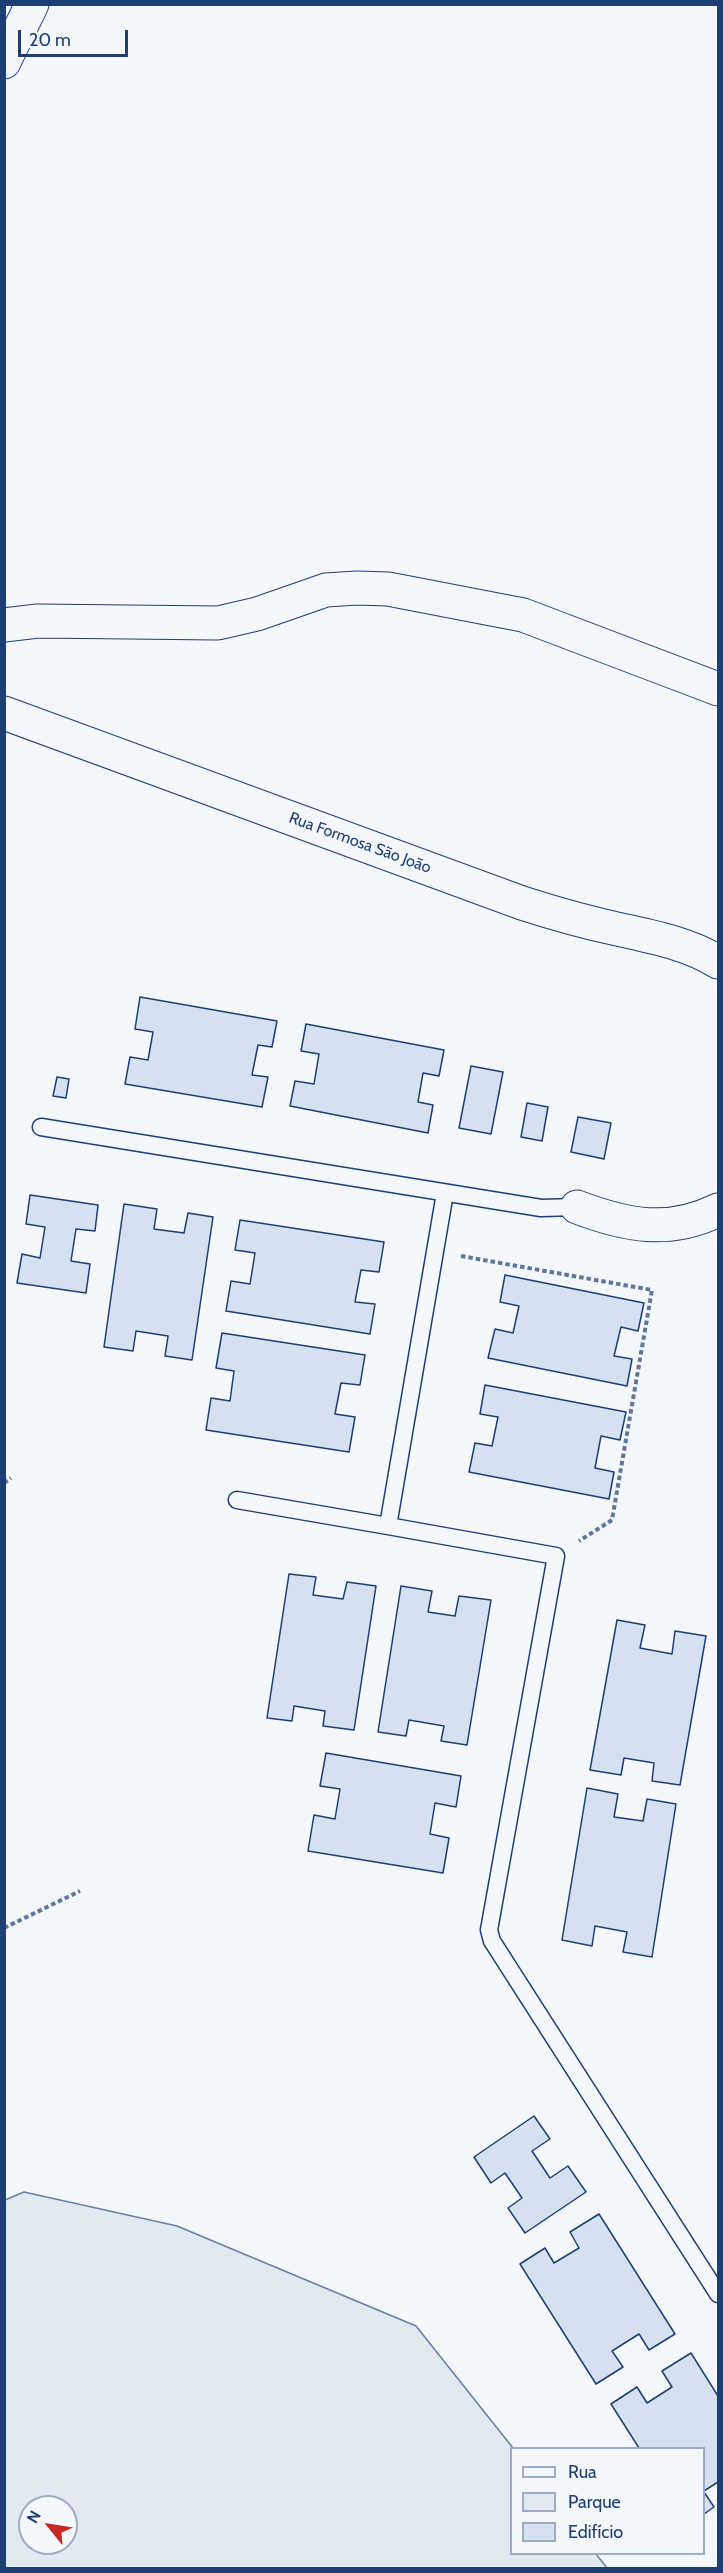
<!DOCTYPE html>
<html>
<head>
<meta charset="utf-8">
<style>
  body { margin:0 }
  #map { position:relative; width:723px; height:2573px; overflow:hidden; background:#f4f7fb; font-family:Cabin,sans-serif }
  canvas { display:block }
  .frame { position:absolute; inset:0; border:6px solid #1d3f73; pointer-events:none }
  .legend { position:absolute; left:510px; top:2447px; width:195px; height:108px; box-sizing:border-box; background:#f4f7fb; border:2px solid #9eadc5; margin:0; padding:8px 10px; list-style:none; font-size:18px; color:#1d3f73 }
  .legend li { display:flex; align-items:center; gap:12px; height:30px }
  .legend b { width:30px; border:2px solid #9eadc5 }
  .north { position:absolute; left:18px; top:2495px; width:60px; height:60px; box-sizing:border-box; background:#f4f7fb; border:2px solid #9eadc5; border-radius:50%; rotate:300deg; font-size:16px; font-weight:700; line-height:24px; text-align:center; color:#1d3f73 }
  .north::after { content:''; display:block; margin:auto; width:21px; height:27px; background:#c62828; clip-path:polygon(50% 0,100% 100%,50% 72%,0 100%) }
  .scale { position:absolute; left:18px; top:30px; width:110px; height:27px; box-sizing:border-box; border:3px solid #1d3f73; border-top:0; padding-left:8px; font-size:18px; line-height:21px; white-space:nowrap; color:#1d3f73; -webkit-text-stroke:4px #f4f7fb; paint-order:stroke }
</style>
</head>
<body>
<div id="map">
<canvas width="723" height="2573"></canvas>
<div class="frame"></div>
<ul class="legend">
<li><b style="height:8px;background:#f4f7fb"></b>Rua</li>
<li><b style="height:16px;background:#e3e9f0"></b>Parque</li>
<li><b style="height:16px;background:#d5e0f0"></b>Edifício</li>
</ul>
<div class="north">N</div>
<div class="scale">20 m</div>
</div>
<script>
const ctx = document.querySelector('canvas').getContext('2d');
ctx.lineJoin = 'round';
function fillPath(path, color) {
  ctx.fillStyle = color;
  ctx.fill(path, 'evenodd');
}
function trace(path, color, width, dash) {
  ctx.strokeStyle = color;
  ctx.lineWidth = width;
  ctx.lineCap = dash ? 'butt' : 'round';
  ctx.setLineDash(dash || []);
  ctx.stroke(path);
}
function drawText(font, color, halo, rows, align = 'center') {
  ctx.font = font + ' Cabin,sans-serif';
  ctx.lineWidth = 4.5;
  ctx.setLineDash([]);
  ctx.textBaseline = 'middle';
  ctx.strokeStyle = halo;
  ctx.fillStyle = color;
  for (const [text, x, y, turn = 0] of rows) {
    ctx.save();
    ctx.translate(x, y);
    ctx.rotate((+turn || 0) * Math.PI / 180);
    ctx.textAlign = isNaN(turn) ? turn : align;
    if (halo) ctx.strokeText(text, 0, 0);
    ctx.fillText(text, 0, 0);
    ctx.restore();
  }
}
const green = new Path2D(`
  M24,2192L177,2226L416,2326L513,2448L512,2554H596L607,2568H5V2200ZM30,2507H66V2543H30Z`);
fillPath(green, '#e3e9f0');
trace(green, '#687fa3', 1.5);
const building = new Path2D(`
  M140,997L277,1021L272,1047L258,1045L252,1075L268,1077L262,1107L125,1084L130,1057L148,1060L153,1032L135,1029Z
  M306,1024L444,1050L439,1076L423,1073L418,1102L433,1105L428,1133L290,1106L295,1081L314,1084L319,1054L301,1051Z
  M471,1066L503,1072L491,1134L459,1128Z
  M57,1077L69,1079L66,1098L53,1096Z
  M527,1103L548,1107L542,1141L521,1137Z
  M578,1117L611,1123L604,1159L571,1152Z
  M30,1195L98,1205L95,1231L76,1229L71,1261L90,1264L86,1293L17,1283L22,1254L40,1258L45,1227L26,1224Z
  M124,1204L157,1209L154,1229L184,1233L188,1213L213,1217L192,1360L165,1356L168,1336L136,1331L133,1351L104,1347Z
  M240,1220L384,1242L379,1272L361,1270L355,1302L375,1304L370,1334L226,1311L231,1281L250,1284L255,1253L235,1250Z
  M505,1275L644,1303L638,1331L621,1327L614,1356L632,1359L627,1386L488,1358L495,1329L513,1333L519,1306L500,1302Z
  M222,1333L365,1355L360,1385L341,1383L335,1414L355,1417L349,1452L206,1430L211,1398L230,1401L234,1371L216,1368Z
  M485,1385L626,1412L620,1440L601,1436L595,1468L614,1472L609,1499L469,1472L475,1443L492,1446L498,1417L480,1414Z
  M289,1574L316,1577L313,1595L343,1599L347,1582L376,1586L354,1730L323,1726L325,1711L294,1706L292,1721L267,1718Z
  M401,1586L432,1591L428,1612L455,1616L459,1596L491,1600L467,1745L441,1741L444,1726L409,1720L406,1736L378,1732Z
  M617,1620L645,1625L640,1648L672,1654L675,1631L706,1636L680,1785L652,1781L654,1763L624,1758L621,1775L590,1770Z
  M326,1753L461,1776L456,1807L435,1803L430,1834L449,1838L443,1873L308,1851L314,1815L335,1819L340,1789L320,1786Z
  M587,1788L618,1794L614,1817L643,1821L647,1799L676,1804L652,1957L623,1952L627,1932L595,1926L592,1946L562,1940Z
  M534,2116L550,2139L532,2151L550,2178L568,2166L586,2192L525,2233L508,2208L522,2198L505,2173L491,2183L474,2157Z
  M599,2214L675,2334L649,2350L639,2334L612,2351L623,2367L596,2384L520,2264L545,2248L554,2263L579,2248L570,2232Z
  M691,2353L718,2396V2482L704,2491V2448H639L611,2404L637,2387L647,2403L672,2387L662,2371Z
  M704,2492L714,2507L704,2514Z`);
fillPath(building, '#d5e0f0');
trace(building, '#1d3f73', 1.5);
const lane = new Path2D(`
  M41,1127L541,1208L577,1207
  M445,1193L388,1526L556,1556L489,1930L492,1941L718,2294
  M237,1500L388,1526`);
const street = new Path2D(`
  M4,625L38,621L218,623L257,614L326,590L357,588L388,589L523,615L718,689
  M4,713L522,903C553,913 585,922 617,929C652,937 687,943 718,962
  M577,1207C627,1226 669,1234 718,1210`);
const secondary = new Path2D(`
  M4,62L32,4`);
trace(lane, '#1d3f73', 19);
trace(street, '#1d3f73', 35);
trace(secondary, '#1d3f73', 35);
trace(new Path2D(`
  M461,1256L652,1290L612,1520L579,1541
  M4,1483L11,1478
  M4,1928L80,1891`), '#5e769c', 4, [4.5, 3]);
trace(lane, '#f4f7fb', 16);
trace(street, '#f4f7fb', 33);
trace(secondary, '#f4f7fb', 33);
drawText('16px', '#1d3f73', '#f4f7fb', [
  ["Rua Formosa São João",360,843,20]
]);
</script>
</body>
</html>
